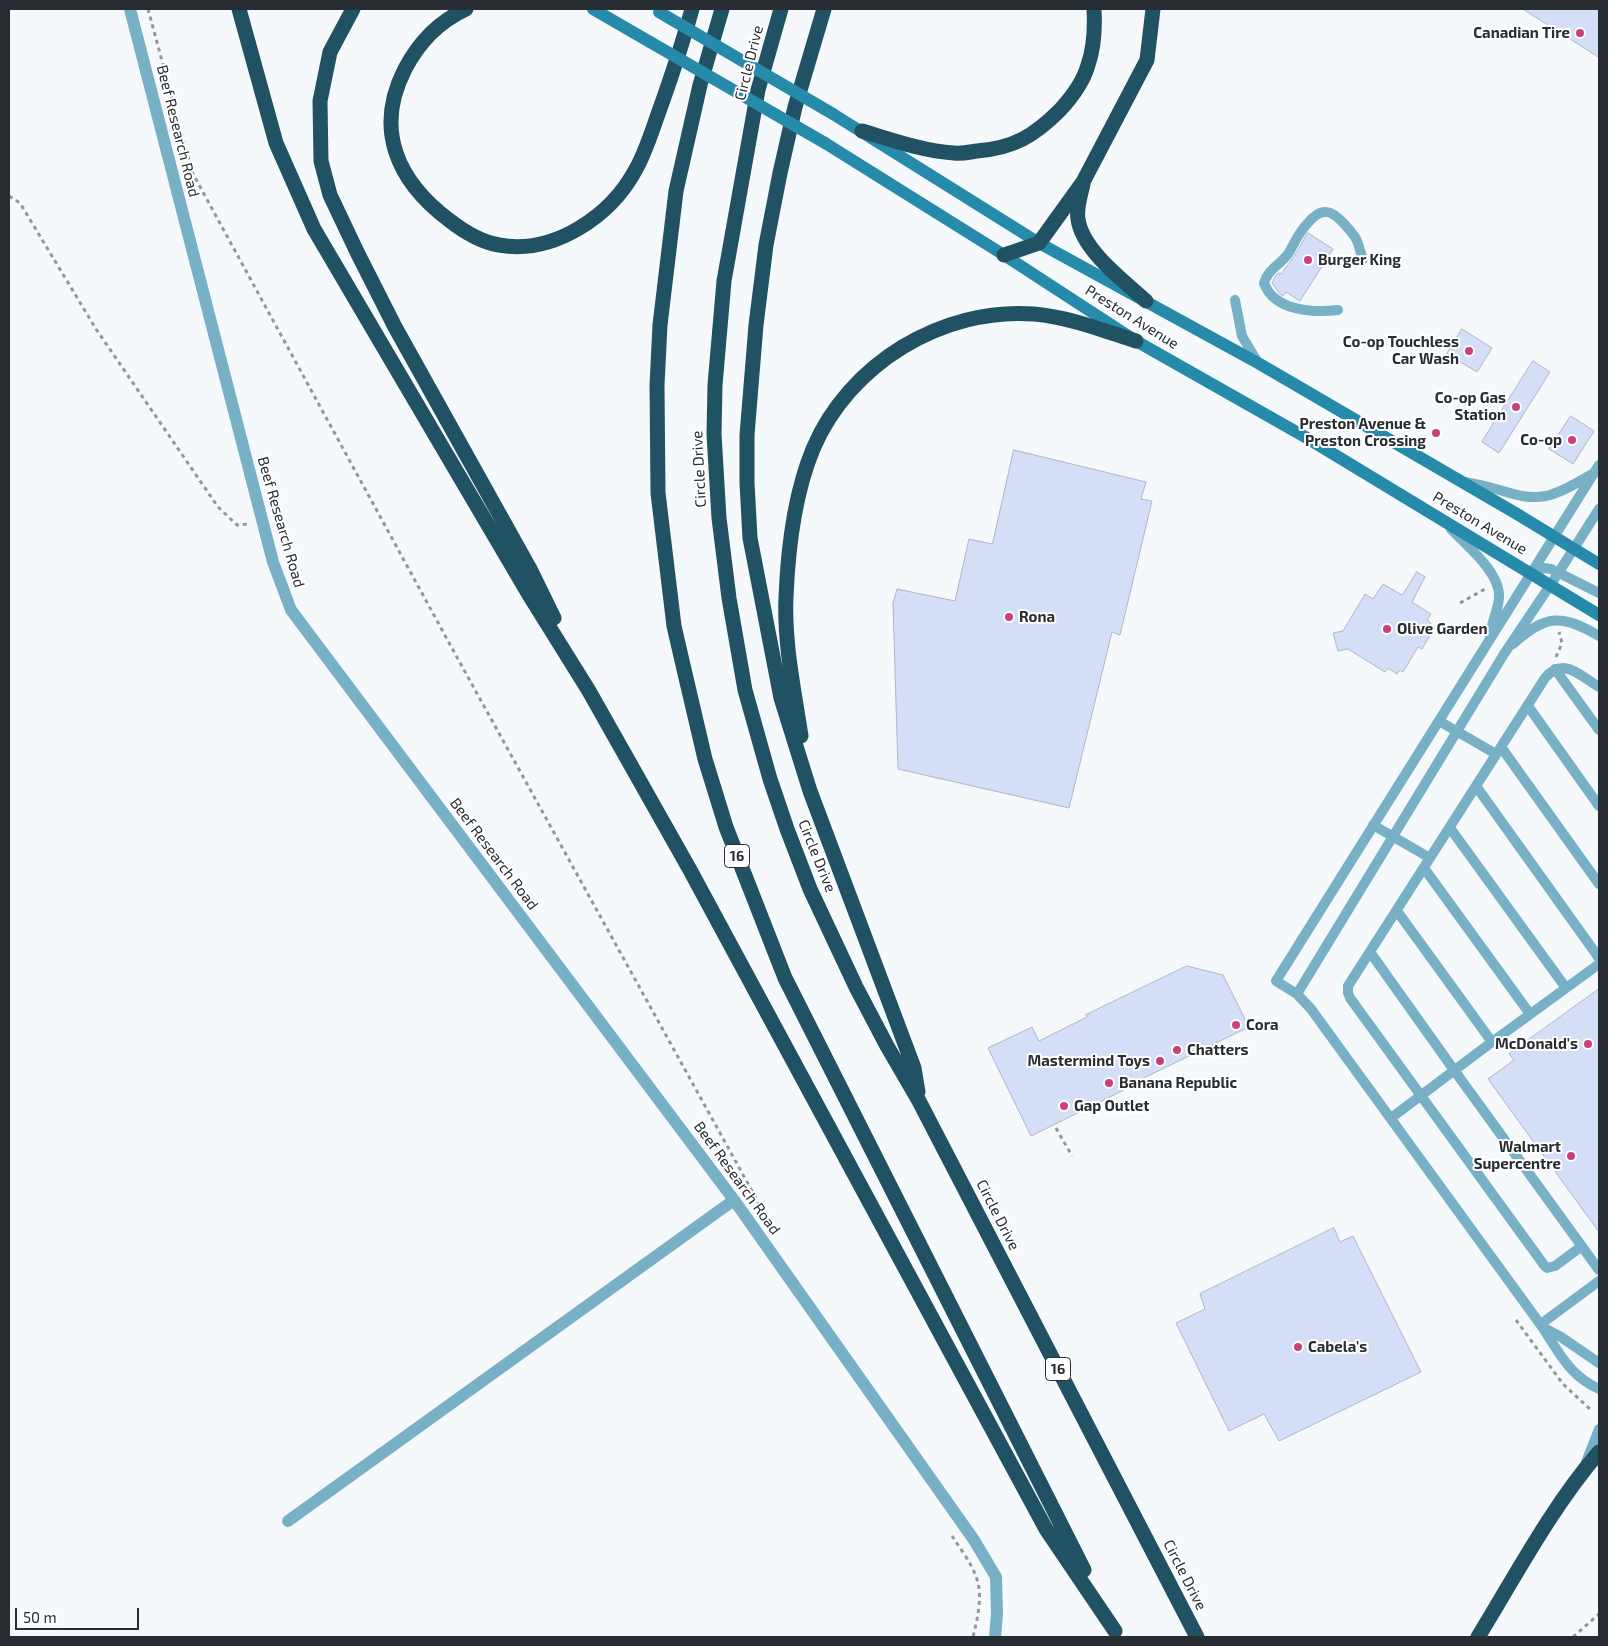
<!DOCTYPE html>
<html>
<head>
<meta charset="utf-8">
<style>
  body { margin:0 }
  #map { position:relative; width:1608px; height:1646px; overflow:hidden; background:#f6f9fc; font-family:"Exo 2",sans-serif }
  canvas { display:block }
  .frame { position:absolute; inset:0; border:10px solid #272d32; pointer-events:none }
  .scale { position:absolute; left:15px; top:1608px; width:124px; height:22px; box-sizing:border-box; border:2px solid #272d32; border-top:0; padding-left:6px; font-size:15px; line-height:18px; white-space:nowrap; color:#272d32; -webkit-text-stroke:4px #fff; paint-order:stroke }
</style>
</head>
<body>
<div id="map">
<canvas width="1608" height="1646"></canvas>
<div class="frame"></div>
<div class="scale">50 m</div>
</div>
<script>
const ctx = document.querySelector('canvas').getContext('2d');
ctx.lineJoin = 'round';
function fillPath(path, color) {
  ctx.fillStyle = color;
  ctx.fill(path, 'evenodd');
}
function trace(path, color, width, dash) {
  ctx.strokeStyle = color;
  ctx.lineWidth = width;
  ctx.lineCap = dash ? 'butt' : 'round';
  ctx.setLineDash(dash || []);
  ctx.stroke(path);
}
function drawText(font, color, halo, rows, align = 'center') {
  ctx.font = font + ' "Exo 2",sans-serif';
  ctx.lineWidth = 4;
  ctx.setLineDash([]);
  ctx.textBaseline = 'middle';
  ctx.strokeStyle = halo;
  ctx.fillStyle = color;
  for (const [text, x, y, turn = 0] of rows) {
    ctx.save();
    ctx.translate(x, y);
    ctx.rotate((+turn || 0) * Math.PI / 180);
    ctx.textAlign = isNaN(turn) ? turn : align;
    if (halo) ctx.strokeText(text, 0, 0);
    ctx.fillText(text, 0, 0);
    ctx.restore();
  }
}
const building = new Path2D(`
  M1523,9H1599V57Z
  M1308,233L1333,249L1300,301L1286,292L1283,296L1280,294L1272,283L1276,275L1279,273L1281,274L1293,258Z
  M1462,329L1492,348L1477,372L1447,354Z
  M1533,361L1550,372L1499,453L1482,442Z
  M1571,416L1594,431L1573,464L1549,449Z
  M1014,450L1146,482L1141,499L1152,501L1120,635L1112,632L1069,808L898,769L893,603L897,589L955,601L969,539L992,544Z
  M1417,572L1425,577L1412,602L1431,614L1427,620L1431,623L1426,631L1431,634L1422,649L1418,647L1403,672L1400,670L1397,674L1388,668L1385,672L1348,649L1338,651L1333,633L1343,631L1365,594L1373,599L1383,584L1402,595Z
  M1187,966L1223,975L1249,1027L1123,1088L1124,1090L1031,1136L988,1048L1032,1027L1039,1041L1087,1017L1086,1015Z
  M1599,989V1232L1488,1079L1514,1060L1509,1054Z
  M1334,1228L1340,1242L1353,1236L1421,1372L1279,1441L1264,1414L1229,1431L1176,1323L1205,1309L1200,1294Z`);
fillPath(building, '#d4def6');
trace(building, '#afb5c6', 1);
trace(new Path2D(`
  M148,9L192,172L453,650L757,1200L762,1214
  M9,196L20,203L96,329L218,507L237,525L250,524
  M1460,603L1485,589
  M1556,657L1562,643L1559,632
  M1056,1128L1072,1156
  M1516,1320L1563,1384L1592,1411
  M952,1536C961,1550 974,1566 978,1583C982,1601 977,1620 973,1637
  M1573,1637L1599,1614`), '#92979a', 3, [4, 4]);
trace(new Path2D(`
  M1235,300L1242,336L1258,363
  M1338,310C1313,313 1274,311 1264,283C1269,268 1279,266 1288,254C1294,244 1299,232 1307,224C1311,219 1319,211 1326,212C1336,212 1349,229 1355,237C1359,243 1360,253 1363,259
  M1599,465L1276,981L1297,994L1311,1009L1543,1328C1559,1353 1570,1376 1599,1389
  M1466,482C1474,484 1482,485 1489,487C1509,492 1524,500 1546,496C1563,492 1578,482 1592,474
  M1451,529C1467,546 1501,573 1499,598C1498,611 1491,623 1490,636
  M1532,573L1544,568L1551,569L1599,593
  M1513,644C1546,614 1562,614 1599,636
  M1555,669L1599,730
  M1528,706L1599,806
  M1439,721L1496,754
  M1501,747L1599,884
  M1476,786L1599,958
  M1373,825L1430,858
  M1450,828L1566,988
  M1424,868L1530,1014
  M1397,911L1492,1042L1599,964
  M1370,952L1454,1070L1599,1270
  M1297,994L1504,654L1559,572L1599,509
  M1391,1118L1492,1042
  M1582,1246L1555,1266L1547,1268L1544,1265L1350,998L1348,993V986L1545,678C1564,656 1580,676 1599,687
  M1541,1324L1599,1281
  M1544,1328L1561,1337L1599,1363
  M1586,1462L1599,1429`), '#78b0c5', 10);
trace(new Path2D(`
  M130,9L273,562L291,610L734,1200L974,1540L996,1577L997,1614L995,1637
  M288,1521L734,1200`), '#78b0c5', 12);
trace(new Path2D(`
  M593,9L650,42
  M833,114L1039,243L1258,363L1517,514L1599,564
  M825,143L1004,255L1136,341L1307,438L1599,615`), '#268bab', 12);
trace(new Path2D(`
  M239,9L276,143L314,229L528,593L589,691L690,870L1046,1529L1115,1631
  M353,9L330,52L320,101L321,161L330,195L358,254L395,327L531,571L554,618
  M466,9C438,22 419,42 405,69C374,129 397,181 449,220C463,231 481,242 499,245C554,255 611,216 636,169C645,153 651,134 657,117C670,81 682,45 692,9
  M722,9L700,85L676,191L660,325L657,385L658,493L674,626L683,665L705,759L726,827L785,978L1084,1570
  M781,9L758,90L724,281L715,385L714,434L719,518L729,598L745,690L770,779L787,829L810,889L856,987L887,1046L919,1101L1197,1637
  M824,9L795,107L780,173L766,245L756,325L747,435V483L750,538L781,698L810,791L914,1068L918,1092
  M862,131C892,140 923,151 954,153C962,154 970,152 977,151C1014,148 1034,136 1060,110C1072,97 1083,83 1088,65C1094,48 1095,27 1094,9
  M1083,184C1081,194 1076,208 1078,219C1082,250 1124,281 1146,301
  M1004,255L1039,243L1083,182L1147,60L1153,9
  M801,736C794,689 784,644 786,597C788,547 794,495 813,449C849,364 942,307 1034,314C1069,317 1102,330 1136,341
  M1478,1637C1516,1575 1551,1508 1599,1452`), '#215263', 15);
trace(new Path2D(`
  M659,12L833,114
  M650,42L825,143`), '#268bab', 12);
for (const [x, y, r, color] of [
  [1580,33,5,"#c9407b"],
  [1308,260,5,"#c9407b"],
  [1469,351,5,"#c9407b"],
  [1516,407,5,"#c9407b"],
  [1436,433,5,"#c9407b"],
  [1572,440,5,"#c9407b"],
  [1009,617,5,"#c9407b"],
  [1387,629,5,"#c9407b"],
  [1236,1025,5,"#c9407b"],
  [1588,1044,5,"#c9407b"],
  [1177,1050,5,"#c9407b"],
  [1160,1061,5,"#c9407b"],
  [1109,1083,5,"#c9407b"],
  [1064,1106,5,"#c9407b"],
  [1571,1156,5,"#c9407b"],
  [1298,1347,5,"#c9407b"]
]) {
  const dot = new Path2D();
  dot.arc(x, y, r, 0, 2 * Math.PI);
  ctx.fillStyle = color;
  ctx.fill(dot);
  trace(dot, '#fff', 2);
}
for (const [x, y, w] of [
  [737,856,25],
  [1058,1369,25]
]) {
  const box = new Path2D();
  box.roundRect(x - w / 2, y - 11.5, w, 23, 4);
  ctx.fillStyle = '#fff';
  ctx.fill(box);
  trace(box, '#272d32', 1);
}
drawText('bold 14px', '#272d32', null, [
  ["16",737,856],
  ["16",1058,1369]
]);
drawText('bold 15px', '#272d32', '#fff', [
  ["Canadian Tire",1570,33],
  ["Burger King",1318,260,"left"],
  ["Co-op Touchless",1459,342],
  ["Car Wash",1459,359],
  ["Co-op Gas",1506,398],
  ["Station",1506,415],
  ["Preston Avenue &",1426,424],
  ["Preston Crossing",1426,441],
  ["Co-op",1562,440],
  ["Rona",1019,617,"left"],
  ["Olive Garden",1397,629,"left"],
  ["Cora",1246,1025,"left"],
  ["McDonald's",1578,1044],
  ["Chatters",1187,1050,"left"],
  ["Mastermind Toys",1150,1061],
  ["Banana Republic",1119,1083,"left"],
  ["Gap Outlet",1074,1106,"left"],
  ["Walmart",1561,1147],
  ["Supercentre",1561,1164],
  ["Cabela's",1308,1347,"left"]
], 'right');
drawText('15px', '#272d32', '#fff', [
  ["Circle Drive",749,63,-76],
  ["Beef Research Road",178,131,76],
  ["Preston Avenue",1132,317,32],
  ["Circle Drive",699,469,-93],
  ["Beef Research Road",281,522,74],
  ["Preston Avenue",1480,523,31],
  ["Beef Research Road",494,854,53],
  ["Circle Drive",817,856,68],
  ["Beef Research Road",737,1178,54],
  ["Circle Drive",998,1215,63],
  ["Circle Drive",1185,1575,63]
]);
</script>
</body>
</html>
